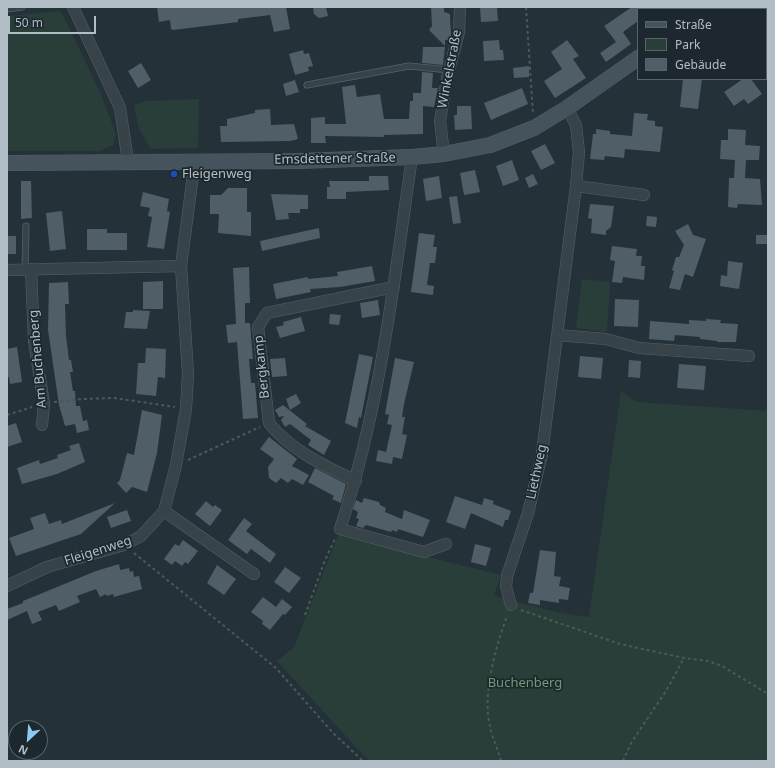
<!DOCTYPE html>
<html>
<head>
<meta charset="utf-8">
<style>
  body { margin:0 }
  #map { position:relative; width:775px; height:768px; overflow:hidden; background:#243139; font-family:"Noto Sans",sans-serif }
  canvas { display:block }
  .frame { position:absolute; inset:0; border:8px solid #b2bec5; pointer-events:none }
  .legend { position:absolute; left:637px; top:8px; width:130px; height:72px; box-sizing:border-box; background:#1c282e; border:1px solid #58646a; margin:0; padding:5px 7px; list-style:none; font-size:12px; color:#b2bec5 }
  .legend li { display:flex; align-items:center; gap:8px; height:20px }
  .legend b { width:20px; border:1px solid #58646a }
  .north { position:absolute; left:8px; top:720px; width:40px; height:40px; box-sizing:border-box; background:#1c282e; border:1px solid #58646a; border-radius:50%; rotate:206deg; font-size:11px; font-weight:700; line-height:16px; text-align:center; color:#b2bec5 }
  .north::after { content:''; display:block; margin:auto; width:14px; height:18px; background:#8dc9ef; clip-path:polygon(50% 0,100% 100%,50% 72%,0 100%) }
  .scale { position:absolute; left:8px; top:16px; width:88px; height:18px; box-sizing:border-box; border:2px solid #b2bec5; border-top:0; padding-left:5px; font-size:12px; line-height:14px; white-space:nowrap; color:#b2bec5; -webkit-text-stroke:3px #1c282e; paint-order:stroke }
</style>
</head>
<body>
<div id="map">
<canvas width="775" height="768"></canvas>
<div class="frame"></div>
<ul class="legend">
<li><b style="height:5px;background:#45535c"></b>Straße</li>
<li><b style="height:11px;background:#293e39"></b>Park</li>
<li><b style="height:11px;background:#4f5e67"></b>Gebäude</li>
</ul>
<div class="north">N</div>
<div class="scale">50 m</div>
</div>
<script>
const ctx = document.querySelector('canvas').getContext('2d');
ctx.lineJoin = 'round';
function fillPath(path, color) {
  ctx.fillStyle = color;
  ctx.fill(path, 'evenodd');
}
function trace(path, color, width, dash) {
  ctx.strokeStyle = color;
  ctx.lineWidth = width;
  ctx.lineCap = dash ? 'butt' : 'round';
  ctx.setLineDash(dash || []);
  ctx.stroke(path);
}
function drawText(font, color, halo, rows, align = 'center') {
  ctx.font = font + ' "Noto Sans",sans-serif';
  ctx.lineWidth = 3.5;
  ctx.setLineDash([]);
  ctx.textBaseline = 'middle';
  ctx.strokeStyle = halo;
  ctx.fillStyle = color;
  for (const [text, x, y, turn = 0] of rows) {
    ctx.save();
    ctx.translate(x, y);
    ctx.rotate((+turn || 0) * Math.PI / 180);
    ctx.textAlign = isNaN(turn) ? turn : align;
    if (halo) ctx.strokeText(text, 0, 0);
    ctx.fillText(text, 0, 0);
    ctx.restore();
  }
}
fillPath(new Path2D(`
  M61,11L100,92L116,134L113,145L100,151H7V16Z
  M199,99L198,148L151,149L139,129L134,105L148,101Z
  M582,279L610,282L607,332L576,328Z
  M621,391L636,402L768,411V761H369L277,661L294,647L338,535L501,575L494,596C525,603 557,614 589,617Z`), '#293e39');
fillPath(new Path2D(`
  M157,7H286L290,29L274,32L270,15L238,19V22L173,30L171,29L170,20L159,22Z
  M313,7H326L328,16L319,18L314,14Z
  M431,7H444V12L450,14L451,35L450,40H445V46L429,30L432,26Z
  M480,7H497L498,21L481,22Z
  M632,7H638V21L623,32L631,44L606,62L600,53L616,42L604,26Z
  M499,40L500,50H503L504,60L484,61L483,41Z
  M567,40L579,56L573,59L586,78L555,98L544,81L562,69L551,52Z
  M423,47H445L443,65L422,63Z
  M303,50L304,54L309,53L313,66L308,67L309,71L295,75L289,54Z
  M141,63L151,80L138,88L128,71Z
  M529,66V77L514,78L513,68Z
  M422,72L433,73L432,88H438L434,107L423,106V134L384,135V137L325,136L326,143H311V118L325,117V124H346L342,87L355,85L357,97L380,94L384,119H409L410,101H413V93H421Z
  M683,79H702L698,109L680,107Z
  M743,79H751L762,94L748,104L744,99L734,106L724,92Z
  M295,80L299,92L286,96L283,84Z
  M522,88L528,104L491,120L484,103Z
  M457,106H471L472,129L455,130L454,115H457Z
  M270,109L271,125L294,124L298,139L290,141L221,142L220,126H227V119L255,113V110Z
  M634,113L648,114L647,120L655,121V126L663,127L660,152L625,149L624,158L605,156L604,160L590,159L593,134H596V129L610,131V134L632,136Z
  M728,129L746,130L745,145L760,146L759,160H746L745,178L760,179L762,205L738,204L737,208L728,207L729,178H734L735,160L720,159L721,140H728Z
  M545,144L555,163L541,170L531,151Z
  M512,160L519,180L503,186L496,166Z
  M475,170L480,192L464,195L460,173Z
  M533,174L538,184L529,188L525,178Z
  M369,176H388L389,190L346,192V199H327V187H330L329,181H369Z
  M439,176L442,198L426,201L423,179Z
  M21,181H31L32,218L21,219Z
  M228,188H247V212H251V236L218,233L219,214H210V195H221Z
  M143,192L169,199L167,211L170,212L164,249L147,247L152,217L148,216L150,208L140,206Z
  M271,194L308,195V209H300V213H288L289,219L276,220Z
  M457,196L461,223L453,224L449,197Z
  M590,204L614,206L611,227L606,231V235L591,233L592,219L588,218Z
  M62,211L66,249L50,251L46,213Z
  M647,216L657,217L656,227L646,226Z
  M688,224L693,235L706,239L693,277L685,274L680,290L669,288L674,271L672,270L676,257H679L684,245L675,231Z
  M319,228L320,238L262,251L260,241Z
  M87,229H107V233H127V250H87Z
  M419,233L435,235L433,247H437L435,263H430L427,285L434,286L433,295L411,292Z
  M756,235H768V244H756Z
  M7,236H16V254H7Z
  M612,246L637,249L636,256H642L641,266H645L644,280L623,277L622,283L612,282L615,261L610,260Z
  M728,261L743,263L739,289L720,286L721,275L727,276Z
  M372,266L375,281L340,287L310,289L311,292L276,299L273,284L308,277V279L338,276L337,272Z
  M249,267L250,303H245V323H250L253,359H249L251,383H255L258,418L243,419L237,342L228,343L226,325L236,324L233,268Z
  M163,281V309H143V282Z
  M68,282L69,304H65L66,336L69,360H71L73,372H70L73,391H75L76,406H80L83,421L87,420L89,430L77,433L75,424L65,426L59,405L48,330L49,283Z
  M615,299L639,300L638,327L614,326Z
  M378,300L380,315L362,318L360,303Z
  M133,310L150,311L147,329L124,328L126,312H133Z
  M330,314L341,315L339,325L329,324Z
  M301,317L305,331L280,338L276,327L284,325L283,322Z
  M706,319L721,320L720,323L738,324L736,342H717V341L700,339V337L675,335L674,341L649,339L650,321L689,324V320L706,321Z
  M17,347L22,382L10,384L9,377L7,378V349Z
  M146,348L166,349L165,378L158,377L156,396L136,394L138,363H145Z
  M359,354L373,357L361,418L359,417L357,428L345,423Z
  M580,356L603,358L601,379L578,377Z
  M285,358L287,376L272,377L270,359Z
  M395,358L414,362L404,404L402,417H405L402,434L407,435L402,459L393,457L392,464L376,461L378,450L386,452L392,425L387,424L389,415L385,414Z
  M629,360L641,361L640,378L628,377Z
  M679,364L706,366L704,390L677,388Z
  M296,394L301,403L290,410L286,399Z
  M283,405L307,424L305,426L331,441L324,455L308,445L311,440L290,424L285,427L281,420L284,416L279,417L275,410Z
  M142,410L162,415L157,453L147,492L132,487L126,493L117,483L120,480L127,453L134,455Z
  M16,423L22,442L7,447V426Z
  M269,437L297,459L292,466L309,475L303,485L292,479L288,483L281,478L276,483L269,478L268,467L274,459L260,449Z
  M79,443L85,462L57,474L22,484L17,468L39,460L40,464L58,458L57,455L71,450L69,446Z
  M315,468L346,484L341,503L332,499L334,496L308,482Z
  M455,496L482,505L484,498L494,501L493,504L511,511L508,520H505L503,527L471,513L465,529L446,522Z
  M364,498L379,502L380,505L386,508L385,512L402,519L404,510L430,520L423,537L398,529L397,532L392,530L391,532L366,525L363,528L356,526L359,519L356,518L358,512L353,509L356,500L362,503Z
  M206,501L213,507L215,505L222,510L210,526L195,514Z
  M115,503L81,534L16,556L9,538L34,529L30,518L45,513L49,524L61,520L62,524Z
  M127,510L131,521L111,528L107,517Z
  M244,518L252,524L246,531L276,554L270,563L251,549L247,554L228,540Z
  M183,540L198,551L188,564L185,562L182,566L175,561L172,565L164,559L175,544L179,546Z
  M475,544L491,548L486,566L471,562Z
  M540,550L556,552L554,576L561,577L559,586L570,588L568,600L559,599V603L540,600V605L528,603L530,593H533Z
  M119,564L120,570L129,568L130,572L133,571L134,577L139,576L142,589L114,597L113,594L107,596L106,594L100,597L96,589L77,596L80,602L59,611L56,605L38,612L42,620L32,624L27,611L7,620V609L23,603V601L96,571Z
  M217,565L236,579L224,595L207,583Z
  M285,567L301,578L289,593L274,582Z
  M263,597L276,607L282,599L292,607L285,615L283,614L270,630L262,624L263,621L251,612Z`), '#4f5e67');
const service = new Path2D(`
  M7,9L22,7
  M307,85L409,66L449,70
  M25,270L26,226`);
const minor = new Path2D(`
  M73,7L120,108L128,161
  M749,7L750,9
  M766,37L768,45
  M444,154L440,121L447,78L459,32L460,7
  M412,157C394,282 380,409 340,529L424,552L446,544
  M576,186L644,195
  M31,269L34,341L44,404L42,425
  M7,270L181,266
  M557,335L606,339L639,348L749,356
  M356,481C325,466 290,450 269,423L258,327L267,313L394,287
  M164,511L254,574
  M7,586L47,567L124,545L141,536L164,511L176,465L186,409L188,373L181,266L195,160
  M511,605L506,587L507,576L528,513L542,454L576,186L579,152L576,125L567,108`);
const secondary = new Path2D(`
  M709,9L711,7
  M7,163L298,161L412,157L444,154L490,145L534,128L567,108L638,58`);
trace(service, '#556167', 7);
trace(minor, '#556167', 12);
trace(secondary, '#556167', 16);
trace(new Path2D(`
  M526,7L533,114
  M54,402L83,399L114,398L175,407
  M7,415L32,407
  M188,460L260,427
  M134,553L276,668L333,733L363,761
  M521,610L620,644L684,658L708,661L722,666L768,694
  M305,615L325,560L335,539
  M501,761C498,749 492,738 490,726C482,694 496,646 507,616
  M623,761L631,743L666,691L684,658`), '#475b58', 2, [3, 3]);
trace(service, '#374349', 5.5);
trace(minor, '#374349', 11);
trace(secondary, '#45535c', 15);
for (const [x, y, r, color] of [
  [174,174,4,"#1a4fb4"]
]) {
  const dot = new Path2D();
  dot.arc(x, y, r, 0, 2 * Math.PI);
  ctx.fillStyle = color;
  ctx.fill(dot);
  trace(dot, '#1c282e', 1.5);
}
drawText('13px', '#b2bec5', '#1c282e', [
  ["Winkelstraße",450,69,-79],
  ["Emsdettener Straße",335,159,-1],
  ["Am Buchenberg",38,359,-95],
  ["Bergkamp",262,367,-96],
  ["Liethweg",537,472,-78],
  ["Fleigenweg",98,551,-18]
]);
drawText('13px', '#b2bec5', '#1c282e', [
  ["Fleigenweg",182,174]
], 'left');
drawText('13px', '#729972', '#1c282e', [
  ["Buchenberg",525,683]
]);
</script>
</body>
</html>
